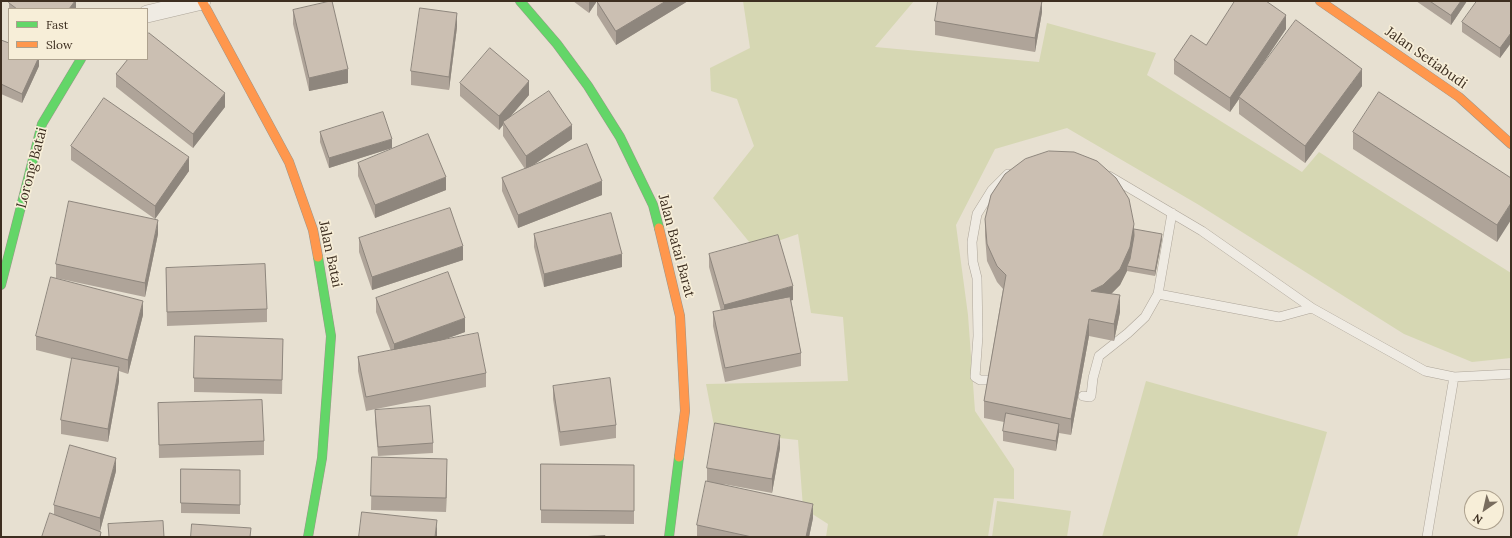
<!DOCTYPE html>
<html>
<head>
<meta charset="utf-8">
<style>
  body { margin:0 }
  #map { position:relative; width:1512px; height:538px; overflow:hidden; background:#e7e0d1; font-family:Lora,serif }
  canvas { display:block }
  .frame { position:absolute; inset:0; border:2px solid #3d2e20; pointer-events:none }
  .legend { position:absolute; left:8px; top:8px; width:140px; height:52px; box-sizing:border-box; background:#f7eed8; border:1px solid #ada18e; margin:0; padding:5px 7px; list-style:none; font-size:12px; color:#3d2e20 }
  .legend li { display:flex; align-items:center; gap:8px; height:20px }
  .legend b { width:20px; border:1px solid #ada18e }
  .north { position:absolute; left:1464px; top:490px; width:40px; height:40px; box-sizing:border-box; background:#f7eed8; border:1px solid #ada18e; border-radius:50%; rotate:214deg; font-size:11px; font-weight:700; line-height:16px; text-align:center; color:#3d2e20 }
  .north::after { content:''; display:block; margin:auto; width:14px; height:18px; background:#786c5e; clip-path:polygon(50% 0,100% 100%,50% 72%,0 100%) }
</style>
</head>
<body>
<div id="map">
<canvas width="1512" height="538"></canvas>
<div class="frame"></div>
<ul class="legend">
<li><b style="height:5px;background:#63d668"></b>Fast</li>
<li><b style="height:5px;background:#ff974d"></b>Slow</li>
</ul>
<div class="north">N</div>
</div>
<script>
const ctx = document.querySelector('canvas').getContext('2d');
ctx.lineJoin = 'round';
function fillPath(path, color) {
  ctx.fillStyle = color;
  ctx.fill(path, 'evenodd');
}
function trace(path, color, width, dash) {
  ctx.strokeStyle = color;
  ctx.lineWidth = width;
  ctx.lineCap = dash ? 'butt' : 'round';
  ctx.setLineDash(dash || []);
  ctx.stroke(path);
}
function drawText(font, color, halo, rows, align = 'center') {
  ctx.font = font + ' Lora,serif';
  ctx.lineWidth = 3.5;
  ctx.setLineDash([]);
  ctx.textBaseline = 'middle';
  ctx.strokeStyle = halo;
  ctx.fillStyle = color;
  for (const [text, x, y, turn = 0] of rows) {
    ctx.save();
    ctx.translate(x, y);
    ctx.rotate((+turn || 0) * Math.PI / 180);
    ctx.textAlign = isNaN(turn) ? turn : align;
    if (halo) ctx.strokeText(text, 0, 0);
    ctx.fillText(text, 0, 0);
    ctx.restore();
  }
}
fillPath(new Path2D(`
  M743,1H914L875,47L1039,62L1047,23L1156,53L1147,75L1302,172L1319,152L1511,273V358L1472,362L1404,334L1199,205L1067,128L995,149L956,225L968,315L975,411L1014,469V499L994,498L988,537H826L828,524L803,508L798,440L715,431L706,384L848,381L843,317L811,313L798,234L755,249L713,198L754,146L737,99L711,91L710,68L750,48Z
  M1146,381L1327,432L1297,537H1102Z
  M997,501L1071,511L1067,537H992Z`), '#d6d7b3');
const lane = new Path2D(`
  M1109,176L1202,231L1312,308L1425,371L1454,377L1511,374
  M1158,294L1279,317L1312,308
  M990,380H980L975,377L978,336L977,278L973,262L972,242L977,214L992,190L1008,174
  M1083,396L1090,397L1091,396L1093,378L1099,356L1128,333L1145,317L1158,294L1172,213
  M1427,537L1454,377`);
const street = new Path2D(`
  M147,14L202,1`);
const fast = new Path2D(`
  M520,1L557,44L588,86L620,137L653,205L659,228
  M1,285L42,124L81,59
  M308,537L322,458L331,336L318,257
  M669,537L679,457`);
const slow = new Path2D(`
  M202,1L289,162L313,230L318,257
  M1320,1L1459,97L1511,144
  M659,228L680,316L685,411L679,457`);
trace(lane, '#ada599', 10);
trace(street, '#ada599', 18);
trace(fast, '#9c958a', 10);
trace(slow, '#9c958a', 10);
trace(lane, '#efebe3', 9);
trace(street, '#efebe3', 17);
trace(fast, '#63d668', 9);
trace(slow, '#ff974d', 9);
fillPath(new Path2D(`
  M76,1V9H9V16V3Z
  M573,1H597L589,13Z
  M597,1H688L616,45L597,15Z
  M1042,1V12L1035,52L935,35V21Z
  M1416,1H1467L1451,25Z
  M1511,1V43L1500,58L1462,32V22Z
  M293,10L348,83L309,91L293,24Z
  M457,27L449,90L411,85V71Z
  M1286,29L1253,77L1362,86L1305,163L1239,114V99L1230,112L1174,74V60L1206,45Z
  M1,40L39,59V66L22,103L1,94Z
  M116,74L225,107L193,148L116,87Z
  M460,83L529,95L509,118L572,139L530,167L602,195L518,228L502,191V178L525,169L503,136V125L499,130L460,96Z
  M320,132L392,148L329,168L320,142Z
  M1353,132L1511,178L1497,242L1353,149Z
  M71,146L189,171L155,219L71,160Z
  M358,163L446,190L375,218L358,176Z
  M985,219L1134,229L1162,239L1155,276L1127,271L1120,285L1111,294L1120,312L1114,341L1089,336L1071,435L1059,433L1056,451L1003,441V431L1004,422L984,418V401L1003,289L997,282L987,261L985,236Z
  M158,234L145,297L56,278V264Z
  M534,234L622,267L544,287L534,247Z
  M359,238L463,260L372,290L359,252Z
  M709,254L793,300H791L801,353V366L725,382L713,326V312L721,311L709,267Z
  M166,268L267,309V322L167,326Z
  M376,298L465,332L439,341L486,373V387L366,411L358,371V357L391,351L376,312Z
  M143,315L128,374L119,371V381L108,442L61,434V420L72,359L36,350V336Z
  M283,339L282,394L194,392V378Z
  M553,386L616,425V438L560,446L553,399Z
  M158,403L264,441V455L159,458Z
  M375,410L433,443V453L378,456L375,420Z
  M780,448L772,493L723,484L813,518L809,537H697V525L707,481V468Z
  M372,457L447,473L446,512L371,510Z
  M541,464L634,465V524L541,523Z
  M181,469L240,470V514L181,513Z
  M116,471L100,531L101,537L54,515V505Z`), '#afa499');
fillPath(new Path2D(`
  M75,1H76V9H69Z
  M589,1H597L589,13Z
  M666,1H688L616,45V31Z
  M1042,1V12L1035,52V38Z
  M1461,1H1467L1451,25V15Z
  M457,13V27L449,90V77Z
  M1286,15V29L1240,98L1239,97V99L1230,112V98Z
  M1511,33V43L1500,58V48Z
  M38,59H39V66L22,103V94Z
  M348,69V83L309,91V78Z
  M1362,69V86L1305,163V146Z
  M529,81V95L504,124L503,122V125L499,130V116Z
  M225,93V107L193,148V134Z
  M2,107V120L1,124V110Z
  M572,125V139L526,170V156Z
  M392,139V148L329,168V158Z
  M189,157V171L155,219V206Z
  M446,177V190L375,218V205Z
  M602,181V195L518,228V215Z
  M1511,203V220L1497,242V225Z
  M158,220V234L145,297V283Z
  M1134,224V240L1130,264L1127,266V271L1120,285L1103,302L1091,291Z
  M1162,234V239L1155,276V271Z
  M463,246V260L372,290V277Z
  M622,254V267L544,287V274Z
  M793,286V300L724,319V305Z
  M1120,295V312L1114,341V324Z
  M143,301V315L128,374V360Z
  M465,318V332L394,358V344Z
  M1089,319V336L1071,435V419Z
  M119,367V381L108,442V429Z
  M1059,424V433L1056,451V441Z
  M780,435V448L772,493V479Z
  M116,458V471L100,531V518Z
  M447,459V473L446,512V498Z
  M813,504V518L809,537H806Z
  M437,520V537H435Z`), '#8e867d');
const building = new Path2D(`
  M10,1H75L69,9H17L9,3Z
  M332,1L348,69L309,78L293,10Z
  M597,1H666L616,31Z
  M938,1H1042L1035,38L935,21Z
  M1235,1H1266L1286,15L1230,98L1174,60L1191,35L1206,45Z
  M1430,1H1461L1451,15Z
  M1477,1H1511V33L1500,48L1462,22Z
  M420,8L457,13L449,77L411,71Z
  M1296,20L1362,69L1305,146L1239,97Z
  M149,33L225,93L193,134L116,74L128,59H147V35Z
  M1,40L9,43V59H38L22,94L1,84Z
  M490,48L529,81L499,116L460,83Z
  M549,91L572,125L526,156L503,122Z
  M1379,92L1511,178V203L1497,225L1353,132Z
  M104,98L189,157L155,206L71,146Z
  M383,112L392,139L329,158L320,132Z
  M428,134L446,177L375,205L358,163Z
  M587,144L602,181L518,215L502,178Z
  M1049,151L1074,152L1097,161L1116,178L1129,199L1134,224L1130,247L1120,269L1103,285L1091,291L1120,295L1114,324L1089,319L1071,419L984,401L1006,275L997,266L987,244L985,219L991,195L1005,174L1025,159Z
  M69,201L158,220L145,283L56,264Z
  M450,208L463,246L372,277L359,238Z
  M611,213L622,254L544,274L534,234Z
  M1134,229L1162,234L1155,271L1127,266L1130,259L1134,236Z
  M778,235L793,286L724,305L709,254Z
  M265,264L267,309L167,312L166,268Z
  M448,272L465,318L394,344L376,298Z
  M51,277L143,301L128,360L36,336Z
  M790,297L801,353L725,368L713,312Z
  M478,333L486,373L366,397L358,357Z
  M195,336L283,339L282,380L194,378Z
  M72,358L119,367L108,429L61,420Z
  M610,378L616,425L560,432L553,386Z
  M262,400L264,441L159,445L158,403Z
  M430,406L433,443L378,447L375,410Z
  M1006,413L1059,424L1056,441L1003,431Z
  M715,423L780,435L772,479L707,468Z
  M70,445L116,458L100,518L54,505Z
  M372,457L447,459L446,498L371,496Z
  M541,464L634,465V511L541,510Z
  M181,469L240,470V505L181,503Z
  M706,481L813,504L806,537H752L697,525Z
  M362,512L437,520L435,537H359Z
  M50,513L101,532L100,537H42Z
  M163,521L164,537H109L108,524Z
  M192,524L251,528L250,537H191Z
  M605,536V537H579Z`);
fillPath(building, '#cbbfb2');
trace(building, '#8e867d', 1);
drawText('14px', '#3d2e20', '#f7eed8', [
  ["Jalan Setiabudi",1426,58,35],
  ["Lorong Batai",32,168,-75],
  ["Jalan Batai Barat",676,246,75],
  ["Jalan Batai",330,254,78]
]);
</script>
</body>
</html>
